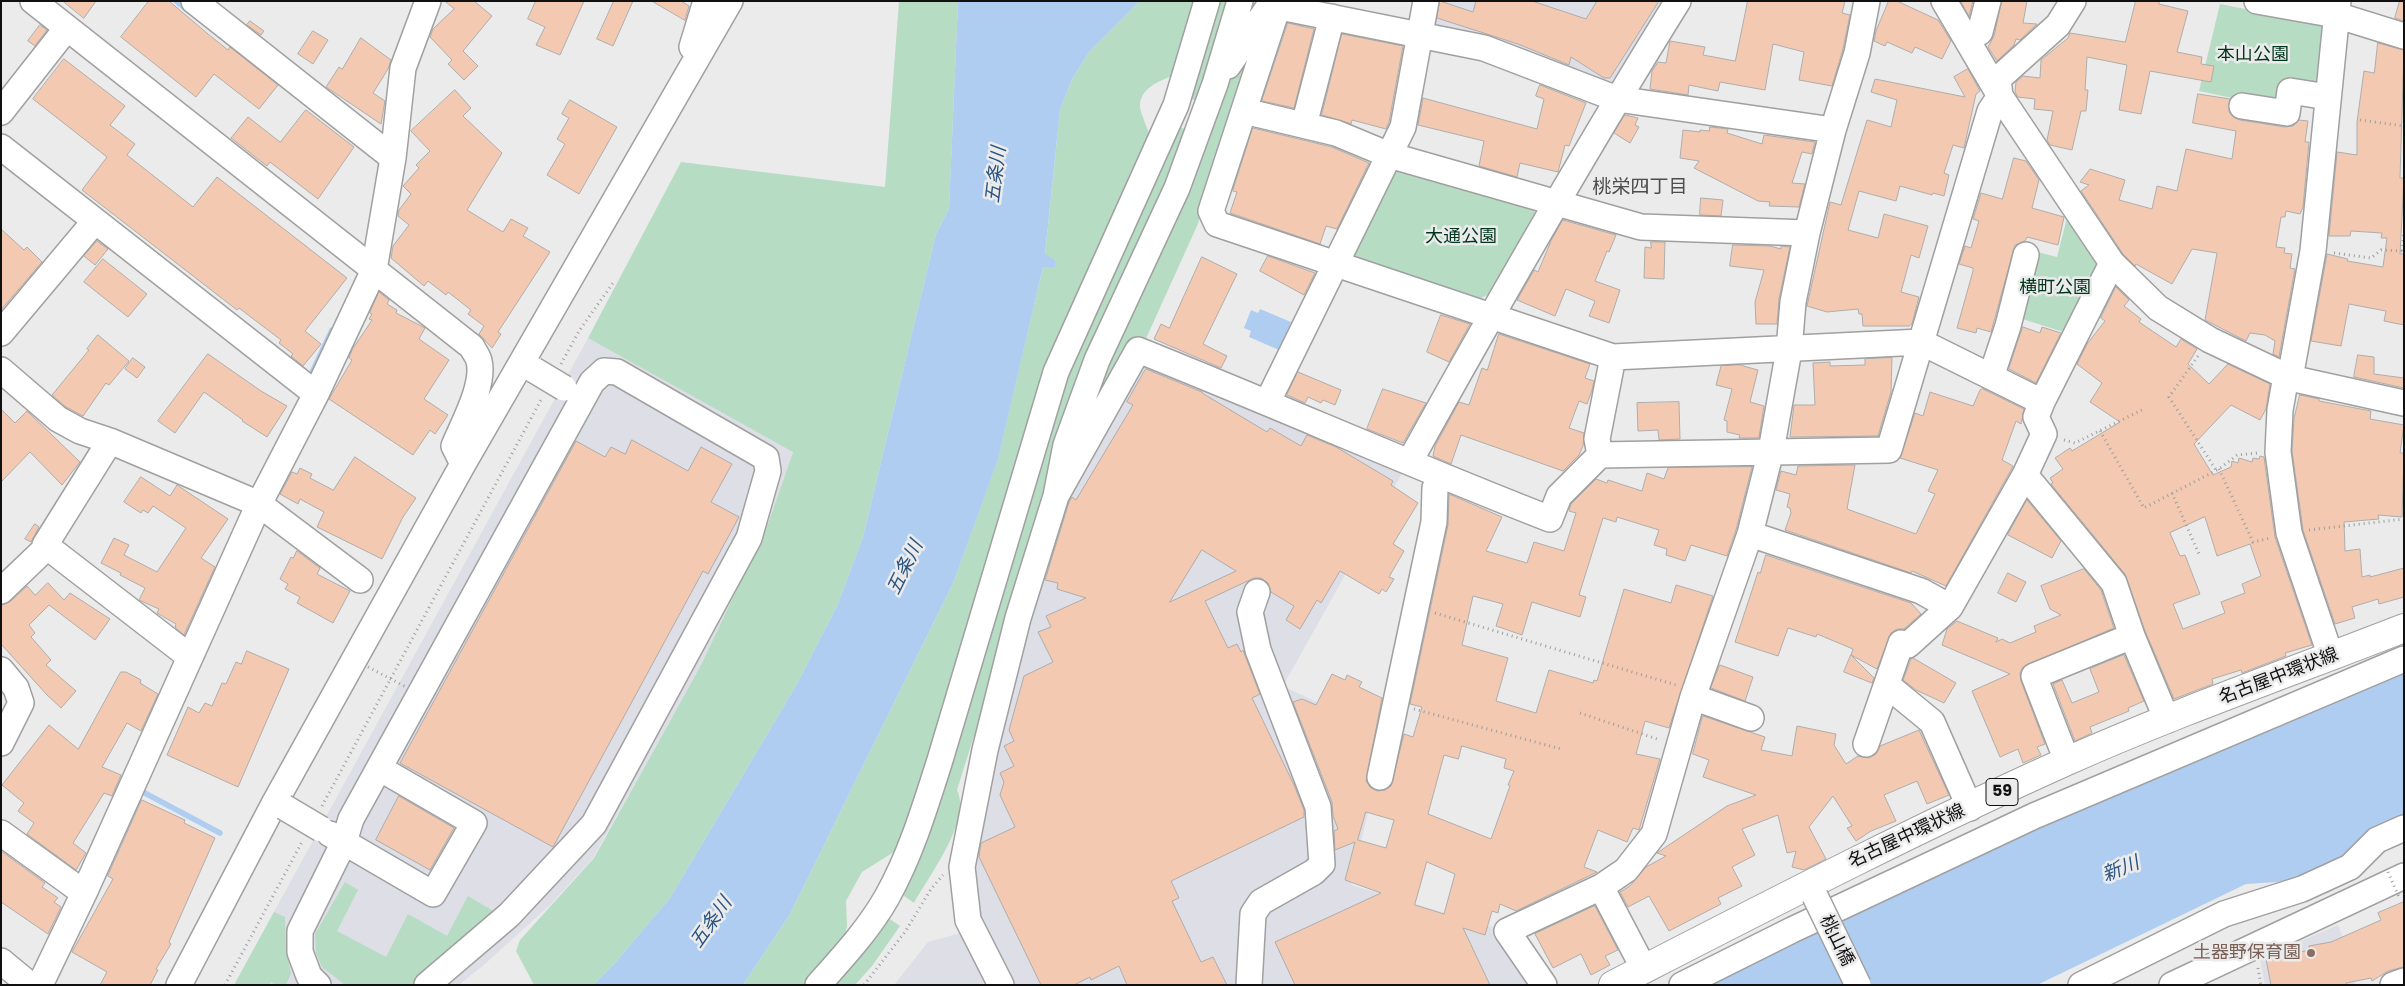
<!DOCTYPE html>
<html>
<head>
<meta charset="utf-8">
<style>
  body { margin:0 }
  #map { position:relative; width:2405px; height:986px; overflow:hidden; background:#ebebec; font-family:Poppins,sans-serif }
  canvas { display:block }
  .frame { position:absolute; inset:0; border:2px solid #101010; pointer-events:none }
</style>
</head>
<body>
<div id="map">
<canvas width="2405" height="986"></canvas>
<div class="frame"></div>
</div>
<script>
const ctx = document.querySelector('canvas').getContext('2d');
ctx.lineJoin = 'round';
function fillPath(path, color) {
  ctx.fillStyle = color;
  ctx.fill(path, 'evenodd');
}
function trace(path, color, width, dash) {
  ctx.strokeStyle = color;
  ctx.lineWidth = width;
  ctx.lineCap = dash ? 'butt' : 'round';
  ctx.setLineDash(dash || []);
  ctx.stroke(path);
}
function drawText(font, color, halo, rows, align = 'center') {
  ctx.font = font + ' Poppins,"Noto Sans JP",sans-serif';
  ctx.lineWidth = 5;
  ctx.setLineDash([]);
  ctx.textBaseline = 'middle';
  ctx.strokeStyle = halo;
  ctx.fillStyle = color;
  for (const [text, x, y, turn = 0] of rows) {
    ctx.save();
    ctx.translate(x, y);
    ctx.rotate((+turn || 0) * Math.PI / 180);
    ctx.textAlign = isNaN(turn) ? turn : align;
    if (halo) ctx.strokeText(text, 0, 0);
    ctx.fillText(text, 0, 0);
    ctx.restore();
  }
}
fillPath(new Path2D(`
  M1434,1H1663L1613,82L1604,85L1435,28L1430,21Z
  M588,338L793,451L769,521L701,665L593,858L550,905L486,963L459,985H234Z
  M1152,360L1405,468L1283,686L1386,735L1351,885L1492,927L1503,938L1537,985H1010L980,929L973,869L1023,625L1076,470L1136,367Z
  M2338,925L2346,946L2355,985H2265L2260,959Z
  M964,932L992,985H894L928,942Z`), '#dddee6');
fillPath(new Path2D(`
  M899,1H958L949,209L936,234L863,537L838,604L797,684L670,898L615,963L593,985H534L516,951L520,940L594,858L701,665L769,521L793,452L588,338L681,162L885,187Z
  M1140,1H1199L1172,76C1159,81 1139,89 1140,107C1140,112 1150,134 1152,141L1108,238L906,839L897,850L862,872L846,901L847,926L844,939L806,985H743L790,914L954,581L998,458L1043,267H1054L1055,260L1045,255L1060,110L1072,79L1089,52Z
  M1214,1H1231L1202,104L1188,97Z
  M2220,4L2321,24L2328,34L2324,89L2280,108L2199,91Z
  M1267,20L1197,226L1144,343L1072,450L1223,86Z
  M1176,125L1191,132L984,718L973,739L957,790C972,820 929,876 914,903L897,891L1060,386Z
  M1399,166L1531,200L1535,214L1488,295L1481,298L1355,258L1350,250L1388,170Z
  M2068,214L2101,263L2067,333L2016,317L2034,251L2057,257Z
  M345,882L358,890L337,931L386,957L408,914L447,936L468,896L495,912L417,981L410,985H345L322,967L316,953L315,934Z
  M274,912L285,917L286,946L291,974L286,985H276L271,982L269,985H234Z
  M884,915L900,926L872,966L855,985H831Z`), '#b7dcc4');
fillPath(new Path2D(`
  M958,1H1140L1089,52L1072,79L1060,110L1045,254L1055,260V267H1043L998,459L954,581L790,914L743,985H593L615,963L670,898L797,684L838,604L863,537L936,234L949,209Z
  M1260,309L1291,322L1279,350L1249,337L1251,331L1244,328L1251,310L1258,313Z
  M2404,668V815C2373,829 2327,852 2330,892L2318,896L2312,883L2293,881L2246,884L2037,985H1703L2148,775Z`), '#afcdf0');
trace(new Path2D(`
  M176,1L188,11
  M308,381L332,330
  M141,791L220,833`), '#afcdf0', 5.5);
const building = new Path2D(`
  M63,1H96L84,18Z
  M149,1H169L208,34L228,50L230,47L278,85L259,109L214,74L196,97L121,37Z
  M445,1H474L492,16L463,51L478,66L464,80L448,64L452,60L430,37L433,29L454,9Z
  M536,1H584L560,55L536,45L545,27L528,19Z
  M614,1H633L613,46L597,39Z
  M652,1H681L689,6L685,20Z
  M1440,1L1473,12L1476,1H1532L1586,19L1597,1H1659L1610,78H1604L1571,57L1569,65L1518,44L1437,18Z
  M1748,1H1845L1842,13L1850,15L1843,49L1832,86L1799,80L1804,52L1773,44L1765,90L1720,82L1718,91L1689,85L1688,95L1650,89L1652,71L1658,62L1666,63L1670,41L1705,47L1703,55L1735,61Z
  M1889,1H1897L1938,20L1951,41L1942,59L1915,47L1912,53L1887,42L1885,46L1874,41L1876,31Z
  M1961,1H1973L1969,16Z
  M2002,1H2027L2023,23L2037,24L2020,40L2016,39L2014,45L1997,61L1988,47L1994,36Z
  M2136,1H2159V4L2188,11L2177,52L2202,57L2201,64L2214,66L2211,82L2150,71L2141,114L2119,110L2127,65L2087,57L2085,90H2088L2086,111H2081L2072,150L2050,145L2047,140L2053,111L2034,109L2035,99L2018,97L2015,92L2016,82L2023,76L2040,78L2041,60L2068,38L2070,33L2125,42Z
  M2400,1H2404V21L2395,18Z
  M250,21L264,31L261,35L247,25Z
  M1288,23L1314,29L1294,108L1262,101Z
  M40,25L47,30L35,46L28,41Z
  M313,31L328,40L313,64L298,54Z
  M1342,34L1403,46L1389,122L1386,129L1352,120L1351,124L1322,115Z
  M361,38L391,60L388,69L373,93L385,101L381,124L326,87L339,67L342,69Z
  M2378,43L2404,50L2400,178H2404L2400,254H2404V325L2384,321L2386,311L2349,304L2341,346L2311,341L2327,254L2348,259L2347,261L2383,267L2387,238H2381L2382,233L2351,231L2350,236H2329L2337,152L2357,155V122L2364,71L2374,73Z
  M64,59L125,106L110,125L135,144L127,155L193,207L217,177L347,278L305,331L321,344L303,366L291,356L293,354L279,343L281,340L239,308L237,310L82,190L107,157L33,99Z
  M1968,69L1980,91L1976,94L1964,148L1953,145L1944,173L1949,175L1944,196L1933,193L1932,195L1900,186L1896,201L1859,191L1848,230L1878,238L1884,214L1928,226L1919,258L1911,255L1901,292L1919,297L1912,324L1909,326H1863L1862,314H1859L1858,309L1827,312L1807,306L1830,202L1841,205L1867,120L1891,127L1897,100L1871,92L1875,79L1965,97L1954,77Z
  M1540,85L1586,103L1569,146L1565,145L1558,172L1520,163L1517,177L1479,166L1484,141L1418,125L1423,98L1537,129L1544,99L1536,96Z
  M455,90L471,108L463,116L502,153L467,210L503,232L511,219L528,228L523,236L550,252L498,332L501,334L492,348L479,334L484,326L468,314L471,310L448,292L446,295L428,281L424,286L391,258L393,246L409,225L398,216L399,210L411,194L403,186L419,168L416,165L430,151L411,131Z
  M2198,94L2230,99L2229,112L2233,117L2240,120L2285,127L2293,126L2299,120L2308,121L2305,142H2309L2303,207L2300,214L2286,211L2285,217H2281L2276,247L2285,248L2284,253L2292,254L2290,268L2295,269L2279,357L2273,354L2275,341L2265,335L2250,333L2246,341L2205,320L2217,253L2192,249L2172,284L2136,264L2135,266L2123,254L2081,191L2089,185L2080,182L2090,169L2125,180L2119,200L2152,209L2157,186L2177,191L2186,149L2232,159L2236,131L2193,123Z
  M570,100L617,127L579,194L547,175L565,144L557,139L569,118L562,114Z
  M306,110L354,147L318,199L270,162L267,166L231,138L248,117L280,142Z
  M1625,115L1638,118L1635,125L1639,127L1630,143L1614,133Z
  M1710,127L1728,129L1727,133L1762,144L1764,135L1815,142L1812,154L1802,152L1792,183L1805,184L1799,207L1769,206L1770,202L1758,201L1694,168L1699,161L1680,158L1683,130L1700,132V130L1709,131Z
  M1253,128L1332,147L1369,163L1337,229L1326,226L1320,244L1230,213L1237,192L1233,191Z
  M2014,158L2026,161L2039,180L2032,208L2064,217L2058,245L2027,237L2025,241L2015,245L1991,332L1977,328L1976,333L1957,328L1973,271V268L1959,264L1965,246L1971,248L1979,221L1973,219L1981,193L2002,199Z
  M1701,198L1723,200L1721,216L1700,215Z
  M1563,220L1616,235L1609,252L1607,251L1595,281L1620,290L1609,323L1589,316L1595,301L1566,289L1555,316L1517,300L1534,270L1538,272L1551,241Z
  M1,229L24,250L27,247L42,262L1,310Z
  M97,241L108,249L95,265L84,256Z
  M1651,242H1665L1664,279L1644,278L1645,247L1651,248Z
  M1733,245L1770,246L1781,249V246L1790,247L1779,299L1777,324H1756L1755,302L1764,270L1730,266Z
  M1268,256L1315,273L1304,295L1260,271Z
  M1202,257L1237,274L1203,344L1227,356L1221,368L1154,339L1161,324L1169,328Z
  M103,259L147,294L128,317L84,282Z
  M2116,287L2129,300L2124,306L2141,319L2139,322L2176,347L2181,339L2197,349L2188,364L2209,384L2228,364L2270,384L2266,409L2260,420L2231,405L2194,444L2213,475L2231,467L2232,461L2238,463L2239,458L2252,462L2253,458L2259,459L2260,456L2264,457L2275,537L2312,645L2285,653L2286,656L2242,673L2241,670L2212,679L2213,684L2174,699L2145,631L2125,574L2051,484L2053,483L2050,478L2063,469L2055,458L2070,448L2072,451L2120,422L2090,402L2102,383L2077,364L2087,344L2105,321L2101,318ZM2205,517L2217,556L2250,544L2261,576L2242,584L2245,593L2221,602L2225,613L2183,629L2173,604L2200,594L2185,555L2180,556L2170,533Z
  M379,292L389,300L387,304L397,310L396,313L425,328L419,339L449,360L424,399L448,415L435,434L430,430L413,455L329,399L352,360L349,358L352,350L372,320L369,319L372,314L370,313Z
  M1441,315L1470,324L1449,362L1427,352Z
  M2023,327L2040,333L2042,327L2061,333L2036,383L2009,369Z
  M1499,334L1590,364L1585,378L1594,381L1592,390L1587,404L1579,401L1569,428L1584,433L1583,446L1579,455L1563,471L1461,435L1451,464L1433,456L1435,446L1459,402L1469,405L1482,368L1487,370Z
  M98,335L129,361L109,385L106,383L83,416L66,407L52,395L89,350L87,349Z
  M208,354L261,391L287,406L267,437L242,421L243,420L204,392L175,433L158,421Z
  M2358,355L2374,357V374L2404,378V388L2354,377Z
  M133,358L145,367L137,378L125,369Z
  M1892,358L1891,392L1878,436L1790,437L1794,405H1815L1813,363L1830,362V366L1865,365V359Z
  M1740,365L1758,370L1750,402L1764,406L1759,437L1756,438H1739L1740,435L1727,432V421L1724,420L1732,389L1716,385L1721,366Z
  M1146,369L1202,392V393L1267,432L1270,428L1301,446L1307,435L1336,447L1393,481L1391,485L1418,503L1393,544L1404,551L1389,577L1394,579L1386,592L1382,589L1379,594L1340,571L1321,603L1317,600L1300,629L1286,620L1294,606L1271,592L1268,583L1261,578H1254L1205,601L1228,648L1237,644L1241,652L1243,650L1260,694L1252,698L1294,785L1304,810V817L1171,881L1179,898L1172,901L1201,962L1213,957L1227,985H1127L1119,966L1091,980L1090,977L1074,985H1041L979,857L981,843L1015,827L1000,795L1004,782L1000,773L1014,766L1004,746L1014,741L1009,730L1024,676L1053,662L1038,632L1051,627L1046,616L1086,598L1057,589L1058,583L1045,580L1069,502L1072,497L1076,500L1133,405L1127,402ZM1202,550L1236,571L1170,602Z
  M1298,372L1341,390L1335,405L1323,400L1321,403L1308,397L1305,403L1287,395Z
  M1383,389L1426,403L1403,443L1367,429Z
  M1983,389L2024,409L2022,420L2021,424L2016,421L2002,460L2013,466L2012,468L1946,586L1912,571L1911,573L1785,530L1791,513L1790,508L1787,507L1790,494L1776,490L1781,471L1796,475L1798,466L1855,465L1847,509L1916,534L1935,494L1928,491L1938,470L1900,458L1915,413L1923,416L1930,392L1973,406L1980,390Z
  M2300,395L2319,399V401L2371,411L2370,419L2404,425L2400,453H2404L2402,517L2378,515L2379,519L2344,522L2345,551L2360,549L2362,577L2370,575V577L2404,568V597L2379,604L2378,599L2352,607L2355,618L2335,624L2303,530L2292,451L2294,419Z
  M1679,402L1680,439L1659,440L1658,430L1638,431L1637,403Z
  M1,409L15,423L27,411L80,462L62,485L30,452L1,482Z
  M632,440L688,471L701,447L732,464L711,502L739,517L708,574L703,571L553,847L400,763L576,441L605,457L611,447L625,454Z
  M355,457L416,498L403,517L382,559L317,527L324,512L300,499L298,504L280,494L292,472L297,474L300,468L312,474L310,478L333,490Z
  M1752,467L1736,530L1727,556L1691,545L1685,561L1666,555L1667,549L1654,545L1659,530L1617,517L1616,522L1603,518L1579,595L1586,597L1580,617L1532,602L1522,635L1496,626L1503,604L1473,596L1462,645L1508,658L1496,701L1536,713L1549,670L1593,683L1594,680L1597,681L1624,589L1671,603L1676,585L1713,596L1669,728L1645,721L1636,754L1660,759L1639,830L1633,828L1627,842L1598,830L1584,867L1597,872L1516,911L1500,904L1498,913L1492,911L1485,935L1463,928L1490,985H1295L1275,942L1381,893L1345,880L1355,842L1335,850L1334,831L1338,829L1333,816L1332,802L1293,702L1302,699L1316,705L1332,674L1345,680L1347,675L1362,682L1359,687L1382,698L1366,781L1370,787L1377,791L1385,790L1391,786L1404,734L1413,737L1422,707L1410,704L1448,525L1449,494L1502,517L1486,551L1527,563L1534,542L1564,551L1576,513L1569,511L1571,504L1596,479L1607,483L1608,480L1642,491L1647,473L1664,479L1668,468ZM1462,746L1506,759L1504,768L1514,771L1508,785L1510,786L1491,839L1428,814L1444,755L1458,759ZM1366,812L1394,820L1386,848L1358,840ZM1427,862L1455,874L1444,914L1415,905Z
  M141,477L170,496L177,485L228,519L201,558L215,567L184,635L175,627L176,624L157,613L159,609L139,600L145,588L120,575L121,573L101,563L114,538L129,545L124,555L157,572L186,528L153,506L148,513L143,510L141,513L124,502Z
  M2027,500L2061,541L2052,558L2008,535Z
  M35,524L39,527L31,542L25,539Z
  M297,551L320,568L317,574L350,591L333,623L297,603L300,597L285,589L288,584L280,579L291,557L293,558Z
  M1766,555L1911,603L1921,614L1904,629H1897L1891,633L1877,669L1851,655L1853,649L1817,634L1816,637L1788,628L1778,656L1735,642L1758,572L1760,573Z
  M2084,569L2101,590L2114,628L2023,667L2020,673L2021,681L2045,744L2037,747L2041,755L2023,763L2018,749L2000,757L1972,691L2010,674L1942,645L1947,629L1957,621L1998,638L1996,642L2002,639L2010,643L2036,632L2034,626L2061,615L2050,609L2041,586Z
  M2008,573L2026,582L2016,602L1998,593Z
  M48,583L64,600L70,593L110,619L95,640L49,605L29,625L35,633L31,637L51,660L46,665L76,691L61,708L47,695L1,644V605L11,601L27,586L35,595Z
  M247,651L289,669L238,787L167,755L188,707L199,713L205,703L212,706L222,683L226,684L236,662L241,664Z
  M1851,655L1874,678L1872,683L1844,672Z
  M2124,655L2144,701L2128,708L2129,711L2090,727L2092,733L2075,741L2053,684L2062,680L2072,703L2099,692L2090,669Z
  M1913,658L1956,683L1944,703L1916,690L1903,680L1911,659Z
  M1720,665L1753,677L1745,701L1711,688Z
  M121,672H126L141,680L140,683L158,694L141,731L127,723L102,767L121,775L112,796L104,793L73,843L86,853L76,870L27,834L34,823L18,811L24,803L2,785L49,725L78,749Z
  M1703,716L1765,737L1761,750L1792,756L1797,726L1836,734L1834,745L1846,764L1858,756L1869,758L1876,754L1880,746L1919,730L1949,795L1927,804L1917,781L1884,795L1896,821L1871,831L1856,841L1847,828L1852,826L1833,796L1809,827L1826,859L1804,870L1792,867L1796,851L1787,853L1778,815L1742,829L1755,855L1732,867L1742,886L1718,898L1721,904L1669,931L1649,896L1628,907L1620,892L1630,886L1646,867L1666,856L1657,853L1727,806L1756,795L1703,777L1709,760L1693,754Z
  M399,796L454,828L430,870L376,840Z
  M142,800L185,820L184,823L215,838L169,942L171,944L156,969L158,970L150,985H100L107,972L72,952L113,879L108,876Z
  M1,851L45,883L42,887L58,898L54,902L61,907L48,934L1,902Z
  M2404,902V967L2388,971L2372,981L2371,978L2346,983L2347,985H2271L2266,959L2310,950L2309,946L2331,942L2381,920L2378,913Z
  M1595,906L1618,950L1605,956L1610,965L1591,975L1581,954L1553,968L1535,934Z`);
fillPath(building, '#f4c9b1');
trace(building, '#aeadac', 1);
const minor = new Path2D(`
  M33,1L472,347C474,352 478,356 479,361C485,385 463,424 454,446L463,464
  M194,1L393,158
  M1944,1L2000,96L2112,263L2158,308L2210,340L2290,378L2404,403
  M2257,1L2336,15L2404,36
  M1278,6L1211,211L1217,224L1613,357L1921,342L2042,402
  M1967,40L1980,32L1988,1
  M692,47L706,1
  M1228,66L1270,5L1484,48L1617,99L1833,130
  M2242,106L2287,113L2290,91L2328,97
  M1244,111L1336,133L1389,155L1641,227L1807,233
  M1,112L67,28
  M1304,125L1332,17
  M1,147L316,394
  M1,333L95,221
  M1,370L58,419L80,431L110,441L259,504L360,580
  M2286,376L2280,410L2278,452L2289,533L2331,657
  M1991,377L2008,326L2026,255
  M2290,378L2313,251L2338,1
  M1268,401L1403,127L1426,1
  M110,441L45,545L190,657
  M1600,455L1597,439L1613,357
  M1410,461C1496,306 1584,152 1678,1
  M2025,475L2114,583L2132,636L2167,720
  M1056,496L1138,350C1276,405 1411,465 1550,519L1559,496L1600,455L1889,450L1990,111L2000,96L1998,79L2058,25L2073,1
  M1750,534L1921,591L1950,607L2025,475L2044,434L2036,417L2042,402L2112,263
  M1,591L47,547
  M1,670L16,688L21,703L1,743
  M1887,685L1932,722L1970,808
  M1693,697L1751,718
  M1866,744L1901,643L1908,645L1950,607
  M2067,761L2034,676L2132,636
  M1380,777L1434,522L1435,488L1440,476
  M1,833L84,893
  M330,834L433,894L474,823L379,768
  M1601,887L1644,969
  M1,961L30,985
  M40,985L84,893L259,504L316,394L374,270L393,158L403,68L428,1
  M179,985L275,802L463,464L730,1
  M318,985L309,976L300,952V931L344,842L351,819L592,382L604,371L617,372L766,458L768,471L749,538L594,824L509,915L427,985
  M818,985C843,957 869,929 887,897C911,854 925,807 940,760L1056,372L1176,105L1207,1
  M1001,985L968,920L962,867L985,750L1018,618L1056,496L1066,445L1097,360L1177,188L1215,84L1240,1
  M1249,985L1253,914L1261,902L1314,872L1322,864L1318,807L1258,650L1250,612L1257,592
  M1544,985L1507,931L1601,887L1626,870L1654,834L1693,697L1750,534L1771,451L1789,350L1793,302L1807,233L1833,130L1857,53L1867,1
  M1682,985L1792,930L2034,816L2404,659
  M2081,985L2224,914L2302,889L2350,867L2377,840L2404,828
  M2172,985L2404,876
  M2393,985L2404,981`);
const major = new Path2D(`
  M1613,985C1763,908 1913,830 2067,761C2177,712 2291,672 2404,628`);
trace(minor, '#a0a0a1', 28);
trace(major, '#a0a0a1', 30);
trace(new Path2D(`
  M2360,120L2404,126
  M2402,251L2404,232
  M2334,253L2371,258L2381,250L2404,251
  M2198,356L2169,397L2216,470
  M561,364L579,331L613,283
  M2100,431L2144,508L2219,469L2237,455L2258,453
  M2064,440L2075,443L2142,410
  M2219,469L2253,542L2271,538
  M2172,493L2199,554
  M2309,530L2404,519
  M1435,613L1676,685
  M1414,709L1561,749
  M1580,713L1660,740
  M322,806L542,398
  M2258,968L2261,985
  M225,985L302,842
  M864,985L905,932L931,889L943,875`), '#9e9e9f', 3, [1, 4]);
trace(minor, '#fff', 25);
trace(major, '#fff', 28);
const minorBridge = new Path2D(`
  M534,370L564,388
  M284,807L321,829
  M1815,896L1858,985`);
trace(minorBridge, '#a0a0a1', 28, []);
trace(new Path2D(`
  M368,667L406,687
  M2388,872L2399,897`), '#9e9e9f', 3, [1, 4]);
trace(minorBridge, '#fff', 25);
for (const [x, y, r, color] of [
  [2311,953,5,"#8d6e63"]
]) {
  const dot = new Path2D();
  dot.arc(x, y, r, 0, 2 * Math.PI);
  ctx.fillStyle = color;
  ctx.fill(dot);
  trace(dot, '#ebebec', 2);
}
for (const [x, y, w] of [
  [2002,792,32]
]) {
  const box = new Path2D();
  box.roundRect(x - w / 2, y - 13.5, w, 27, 4);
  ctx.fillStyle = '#ebebec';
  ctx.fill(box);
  trace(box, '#101010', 1);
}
drawText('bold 16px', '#101010', null, [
  ["59",2002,792]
]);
drawText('18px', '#00351c', '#ebebec', [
  ["本山公園",2253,55],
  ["大通公園",1461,237],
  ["横町公園",2055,288]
]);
drawText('18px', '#101010', '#ebebec', [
  ["名古屋中環状線",2279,677,-21],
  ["名古屋中環状線",1907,837,-25],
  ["桃山橋",1836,941,64]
]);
drawText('18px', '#785e54', '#ebebec', [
  ["土器野保育園",2301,953]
], 'right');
drawText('italic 19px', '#2b5481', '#ebebec', [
  ["五条川",997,175,-83],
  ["五条川",906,568,-64],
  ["新川",2121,870,-22],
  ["五条川",712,923,-55]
]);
drawText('19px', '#4d4d4e', '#ebebec', [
  ["桃栄四丁目",1640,188]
]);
</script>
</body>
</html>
